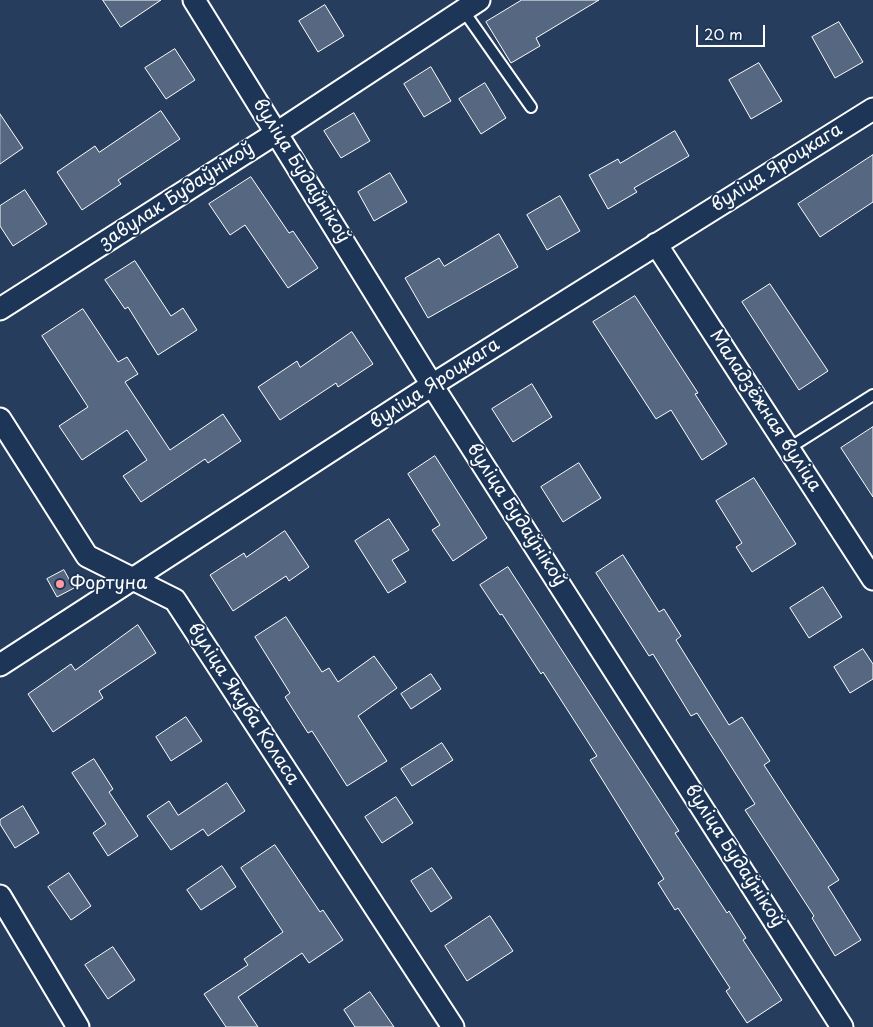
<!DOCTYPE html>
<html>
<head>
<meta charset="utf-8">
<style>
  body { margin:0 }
  #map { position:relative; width:873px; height:1027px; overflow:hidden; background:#263d5e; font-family:"Playpen Sans",sans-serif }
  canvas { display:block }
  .scale { position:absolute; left:696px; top:25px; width:69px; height:22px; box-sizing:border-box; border:2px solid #fff; border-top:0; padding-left:6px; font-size:15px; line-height:18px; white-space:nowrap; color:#fff; -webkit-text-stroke:4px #1d3557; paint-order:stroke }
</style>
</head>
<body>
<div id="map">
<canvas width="873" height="1027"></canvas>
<div class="scale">20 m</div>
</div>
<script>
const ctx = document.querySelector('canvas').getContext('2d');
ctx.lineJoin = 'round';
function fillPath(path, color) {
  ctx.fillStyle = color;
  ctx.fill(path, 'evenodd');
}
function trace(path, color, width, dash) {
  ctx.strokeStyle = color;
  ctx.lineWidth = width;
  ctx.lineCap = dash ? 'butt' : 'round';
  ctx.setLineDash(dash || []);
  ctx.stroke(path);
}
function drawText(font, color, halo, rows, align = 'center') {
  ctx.font = font + ' "Playpen Sans",sans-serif';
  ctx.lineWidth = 4;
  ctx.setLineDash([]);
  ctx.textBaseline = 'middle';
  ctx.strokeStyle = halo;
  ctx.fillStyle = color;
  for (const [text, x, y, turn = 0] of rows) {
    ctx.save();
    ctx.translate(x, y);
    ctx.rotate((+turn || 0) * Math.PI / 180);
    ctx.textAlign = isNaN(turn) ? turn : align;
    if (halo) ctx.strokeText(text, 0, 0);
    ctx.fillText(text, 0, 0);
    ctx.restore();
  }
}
const building = new Path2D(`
  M103,0H161L121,27Z
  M522,0H599L536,38L540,46L511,63L486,22Z
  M325,5L344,36L318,52L299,21Z
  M839,22L863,62L835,78L812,37Z
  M175,49L195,80L166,99L145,68Z
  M759,63L782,101L751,119L729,80Z
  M431,67L451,101L424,117L404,84Z
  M485,83L506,118L481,134L459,99Z
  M161,111L180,139L118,180L121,184L82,210L57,172L95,146L99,152Z
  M354,113L370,141L341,158L324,131Z
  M0,114L23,148L0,164Z
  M675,131L689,156L634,188L637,192L608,209L589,175L618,159L620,163Z
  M873,155V202L820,237L798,204Z
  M390,173L407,202L374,221L358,192Z
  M251,177L289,233L293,231L318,268L288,288L245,225L230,235L209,204Z
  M25,190L47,224L13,246L0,226V206Z
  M560,196L580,231L547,250L527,215Z
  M499,234L518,267L428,318L405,278L439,258L444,266Z
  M135,261L171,316L183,308L197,330L158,355L128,307L125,309L105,280Z
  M770,284L828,371L799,390L742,302Z
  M635,296L698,393L695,394L727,444L702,460L671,410L656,419L593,322Z
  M83,309L118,362L127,357L138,374L125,382L170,450L223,414L241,441L208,463L205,459L141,502L123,476L147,460L127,430L82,460L59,426L88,407L42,336Z
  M352,332L373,364L338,387L336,383L280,420L258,387L297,361L300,367Z
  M532,384L552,417L513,442L492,409Z
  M873,427V497L841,448Z
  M435,456L487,538L453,561L432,530L440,525L408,474Z
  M579,463L601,498L563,522L541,487Z
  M754,478L796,544L752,572L736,547L742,543L716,501Z
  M389,519L409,550L392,560L406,582L388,593L355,541Z
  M285,531L309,567L289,581L286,576L233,611L210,575L244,553L246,557Z
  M623,555L659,612L664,609L681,636L676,640L729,725L742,717L770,761L764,765L839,880L828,887L861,940L835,956L812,918L814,916L745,810L755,804L697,713L691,716L653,654L649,656L596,573Z
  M508,567L679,831L675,833L727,913L729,911L746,938L743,940L782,1000L747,1023L726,991L730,988L678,908L675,910L658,883L664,879L590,760L597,756L543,672L541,674L502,614L500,615L480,585Z
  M64,570L74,588L57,597L47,579Z
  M823,587L842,617L809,638L790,608Z
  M286,617L322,672L329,668L338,682L374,656L397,688L358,716L387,761L347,786L312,731L308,733L285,697L290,693L255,637Z
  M138,625L156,653L99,691L103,698L53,732L28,694L71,664L75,670Z
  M863,649L873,664V679L850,693L834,667Z
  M431,674L441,689L411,709L401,694Z
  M186,717L202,741L171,761L156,737Z
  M442,743L453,760L412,786L401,769Z
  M94,759L113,789L109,792L138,836L108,856L93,833L106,824L72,773Z
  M227,783L245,811L208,836L203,829L171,850L147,816L169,801L178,815Z
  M396,797L413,823L382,843L365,817Z
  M23,806L39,833L15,848L0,824V820Z
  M275,845L320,912L323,910L343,940L309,963L302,953L238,997L258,1027H226L204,994L248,965L244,959L283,932L241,868Z
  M222,866L236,887L201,910L187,890Z
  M432,868L452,898L431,912L411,881Z
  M69,873L91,906L71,920L48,887Z
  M490,916L513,951L467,981L445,946Z
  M113,947L135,980L108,999L85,965Z
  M370,992L394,1027H355L344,1010Z`);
fillPath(building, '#556781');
trace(building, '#fff', 1);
const lane = new Path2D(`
  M463,10L531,107
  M789,448L873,395`);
const street = new Path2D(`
  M194,0L432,385L842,1027
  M656,244L873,579
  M0,309L278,132L479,0
  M0,419L87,556L175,600L453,1027
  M0,665L432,385L873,109
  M0,896L78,1027`);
trace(lane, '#fff', 14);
trace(street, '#fff', 25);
trace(new Path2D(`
  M79,575V589`), '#fff', 3, [1, 4]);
trace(lane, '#1d3557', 10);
trace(street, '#1d3557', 21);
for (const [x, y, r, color] of [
  [60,584,5,"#ff9aa2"]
]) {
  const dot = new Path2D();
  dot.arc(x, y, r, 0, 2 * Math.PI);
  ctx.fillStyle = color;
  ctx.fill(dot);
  trace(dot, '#1d3557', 2);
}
drawText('18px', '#fff', '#1d3557', [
  ["вуліца Яроцкага",777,168,-32],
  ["вуліца Будаўнікоў",301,171,58],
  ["завулак Будаўнікоў",177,196,-33],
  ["вуліца Яроцкага",435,384,-33],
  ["Маладзёжная вуліца",765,411,57],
  ["вуліца Будаўнікоў",516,515,57],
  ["вуліца Якуба Коласа",243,704,57],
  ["вуліца Будаўнікоў",734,856,57]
]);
drawText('18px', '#fff', '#1d3557', [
  ["Фортуна",70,584]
], 'left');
</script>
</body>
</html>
